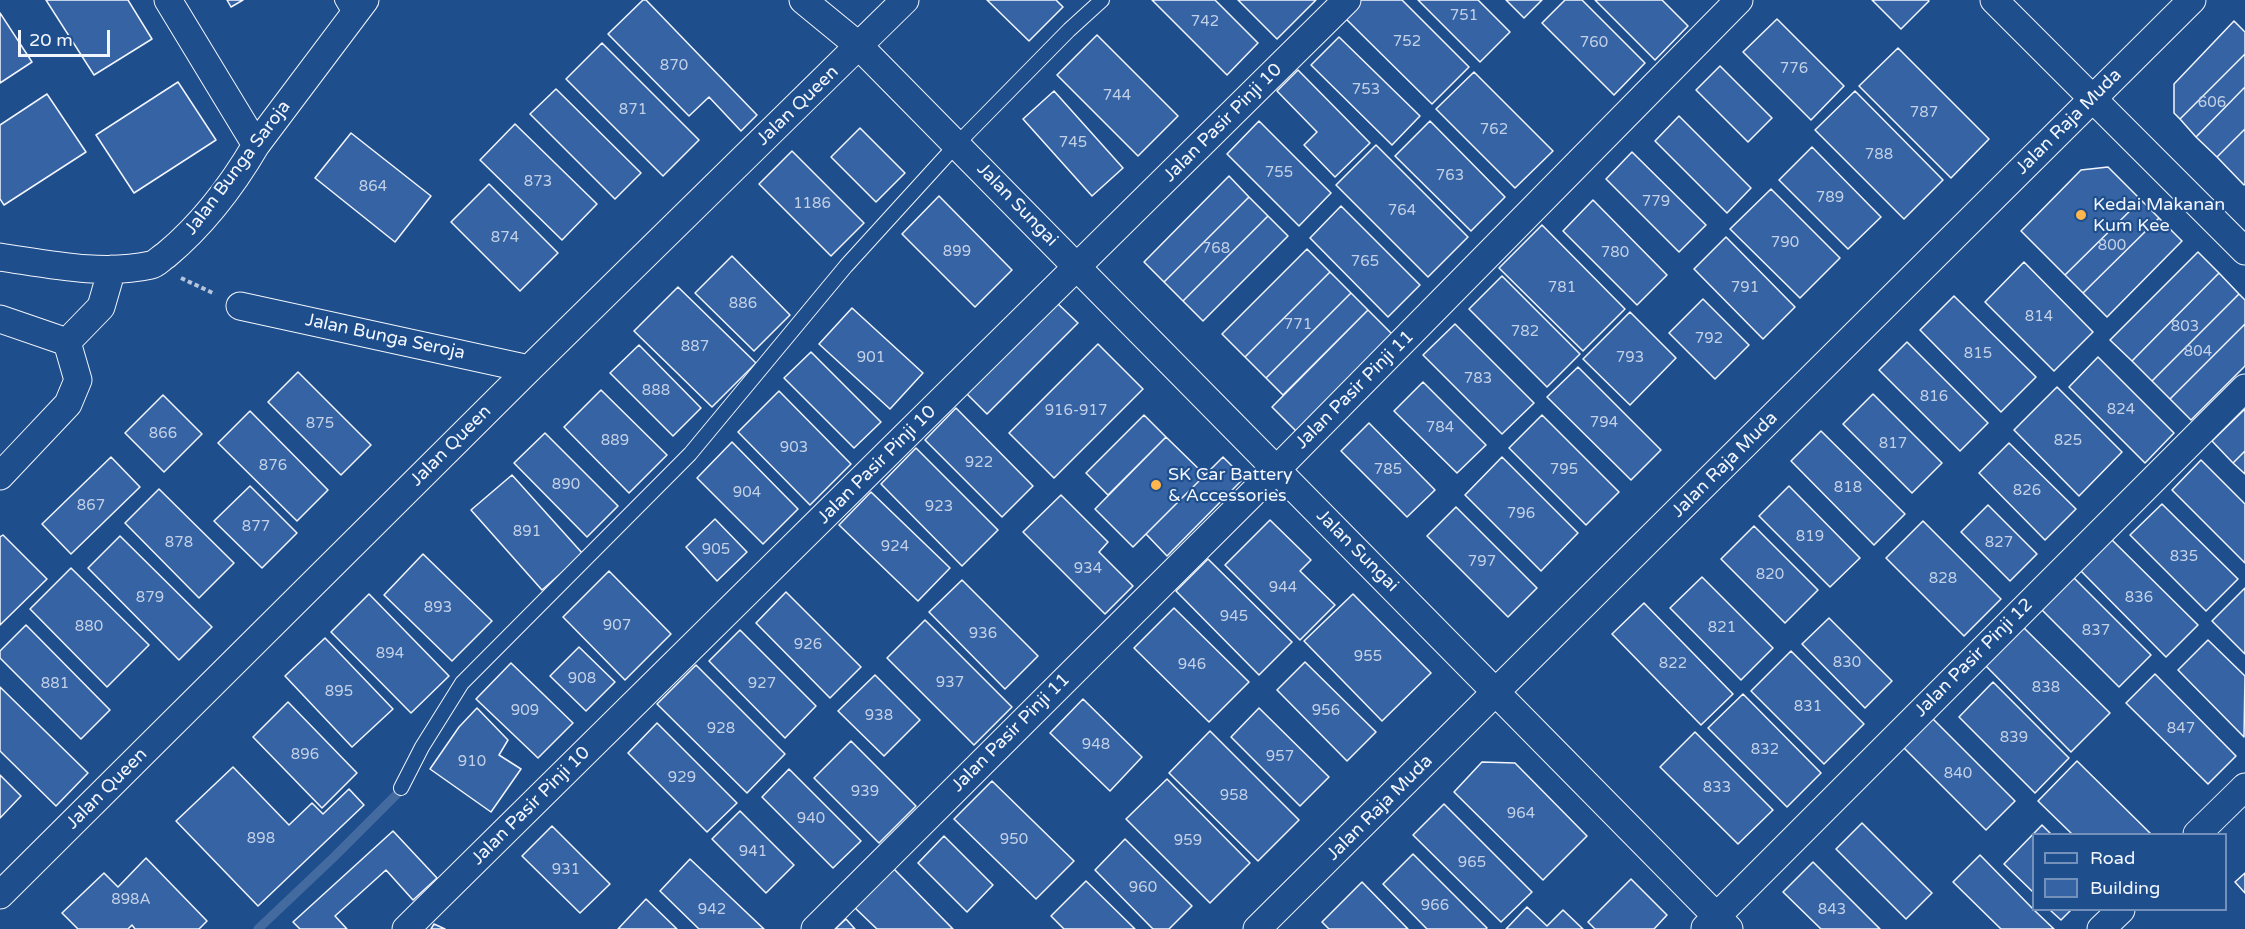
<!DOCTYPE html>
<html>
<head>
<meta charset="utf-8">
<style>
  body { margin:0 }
  #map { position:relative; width:2245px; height:929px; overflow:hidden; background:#1f4e8c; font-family:"Varela Round",sans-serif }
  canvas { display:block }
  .legend { position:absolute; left:2032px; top:833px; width:195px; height:78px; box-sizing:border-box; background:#1f4e8c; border:2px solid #7391ba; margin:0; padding:8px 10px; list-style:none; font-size:18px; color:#f2f6ff }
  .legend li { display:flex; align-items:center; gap:12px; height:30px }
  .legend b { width:30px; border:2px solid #7391ba }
  .scale { position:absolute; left:18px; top:30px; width:92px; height:27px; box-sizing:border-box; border:3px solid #f2f6ff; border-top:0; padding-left:8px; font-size:18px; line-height:21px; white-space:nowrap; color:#f2f6ff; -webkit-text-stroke:4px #1f4e8c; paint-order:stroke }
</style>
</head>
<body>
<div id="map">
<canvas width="2245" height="929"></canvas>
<ul class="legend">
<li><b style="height:8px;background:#1f4e8c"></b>Road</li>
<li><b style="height:16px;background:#3563a3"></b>Building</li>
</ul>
<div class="scale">20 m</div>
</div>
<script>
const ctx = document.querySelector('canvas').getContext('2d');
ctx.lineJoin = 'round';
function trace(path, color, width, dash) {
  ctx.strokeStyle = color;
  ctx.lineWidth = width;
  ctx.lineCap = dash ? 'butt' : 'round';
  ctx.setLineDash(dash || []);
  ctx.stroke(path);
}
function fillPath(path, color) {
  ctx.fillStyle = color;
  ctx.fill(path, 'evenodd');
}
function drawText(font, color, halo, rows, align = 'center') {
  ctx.font = font + ' "Varela Round",sans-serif';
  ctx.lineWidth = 4.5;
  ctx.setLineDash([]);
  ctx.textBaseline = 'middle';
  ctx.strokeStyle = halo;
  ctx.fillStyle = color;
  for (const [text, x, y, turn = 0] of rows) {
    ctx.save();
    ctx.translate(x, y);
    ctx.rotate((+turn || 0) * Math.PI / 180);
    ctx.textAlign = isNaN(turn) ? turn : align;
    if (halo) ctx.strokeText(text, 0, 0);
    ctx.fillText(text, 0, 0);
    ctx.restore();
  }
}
trace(new Path2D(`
  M258,929L334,857L401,790`), '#446ba0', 9);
const building = new Path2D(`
  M46,0H128L152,39L94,75Z
  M227,0H243L231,7Z
  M643,0H646L757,115L741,131L709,97L689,116L608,34Z
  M987,0H1056L1063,7L1029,41Z
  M1152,0H1215L1258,43L1227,75Z
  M1238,0H1316L1277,39Z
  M1361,0H1402L1469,67L1432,104L1344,17Z
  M1418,0H1478L1510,32L1480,62Z
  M1506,0H1542L1524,18Z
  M1565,0H1582L1645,63L1614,95L1542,23Z
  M1595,0H1662L1688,26L1655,60Z
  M1872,0H1928L1929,1L1901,29Z
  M0,13L32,62L0,83Z
  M1777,19L1844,86L1811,120L1743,52Z
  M2234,21L2245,32V54L2180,119L2174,113V84Z
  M1097,35L1178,116L1138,156L1057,75Z
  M1339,37L1420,116L1392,145L1311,65Z
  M602,43L699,140L663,176L566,79Z
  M1898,48L1989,139L1951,178L1859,86Z
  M2245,54V87L2196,137L2180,119Z
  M1720,66L1772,118L1748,142L1696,90Z
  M1298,70L1370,143L1335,177L1304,145L1317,132L1277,91Z
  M1474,72L1553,151L1515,188L1436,109Z
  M178,82L216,140L134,193L96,135Z
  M2245,87V129L2217,157L2196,137Z
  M556,89L641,173L615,199L530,114Z
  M1054,91L1123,168L1092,196L1023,119Z
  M1855,91L1943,180L1904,219L1815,130Z
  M47,94L86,152L4,205L0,199V125Z
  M1679,116L1751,188L1727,213L1655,141Z
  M1259,121L1331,193L1299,226L1227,154Z
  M1430,121L1505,197L1471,231L1395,156Z
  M515,124L597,204L562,240L480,160Z
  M860,128L905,173L876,202L831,157Z
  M2245,129V184L2244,185L2217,157Z
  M351,133L431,196L395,242L315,178Z
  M1376,145L1468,237L1428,277L1336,185Z
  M1812,147L1881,217L1848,249L1779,180Z
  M792,151L864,223L831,256L759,184Z
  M1632,152L1706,225L1679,252L1606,179Z
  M2108,167L2141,200L2065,275L2021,231L2081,170Z
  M1229,176L1249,197L1164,282L1144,262Z
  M489,184L558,253L520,291L451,222Z
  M1771,189L1840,258L1800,298L1730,229Z
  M939,196L1012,270L975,307L902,234Z
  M1249,197L1268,216L1183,301L1164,282Z
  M1593,200L1667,275L1637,305L1563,231Z
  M2141,200L2159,218L2083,293L2065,275Z
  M1341,206L1420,285L1388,317L1310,238Z
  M1268,216L1288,236L1203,321L1183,301Z
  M2159,218L2182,241L2107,317L2083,293Z
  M1542,225L1625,309L1583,351L1499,268Z
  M1726,237L1795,307L1763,339L1694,269Z
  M1307,249L1330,272L1245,357L1222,334Z
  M2198,252L2219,273L2132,361L2110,340Z
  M732,256L790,315L754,351L695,293Z
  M2024,262L2093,332L2054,371L1985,302Z
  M1330,272L1351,293L1266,378L1245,357Z
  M2219,273L2239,294L2152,381L2132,361Z
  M1502,276L1580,354L1547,387L1469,309Z
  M678,287L756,363L712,407L634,331Z
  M1351,293L1368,310L1283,395L1266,378Z
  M2239,294L2245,300V324L2170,399L2152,381Z
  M1954,296L2036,377L2001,412L1920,330Z
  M1703,299L1749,345L1715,379L1669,333Z
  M1056,302L1078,323L987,414L966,393Z
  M852,308L923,373L890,409L819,344Z
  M1368,310L1394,336L1298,433L1272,407Z
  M1630,312L1676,358L1630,405L1583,359Z
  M1455,324L1534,403L1502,434L1423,355Z
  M2245,324V366L2191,420L2170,399Z
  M1907,342L1988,423L1960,451L1879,370Z
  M1098,344L1143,389L1054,478L1009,433Z
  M639,345L701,408L673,436L610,373Z
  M811,352L881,422L854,448L784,378Z
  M2098,357L2174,433L2145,463L2069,387Z
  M1578,367L1661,450L1631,480L1547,397Z
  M298,372L371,445L341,475L268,402Z
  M1423,382L1486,445L1457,473L1394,411Z
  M2057,387L2122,452L2079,496L2014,430Z
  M601,390L667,455L629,493L564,427Z
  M779,391L851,464L810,505L738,432Z
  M1873,394L1942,463L1912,493L1843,424Z
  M163,395L202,434L164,472L125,433Z
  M956,408L1033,486L1002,517L925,440Z
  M2245,409V451L2233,463L2212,441Z
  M250,411L328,490L297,521L218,443Z
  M1144,415L1166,437L1108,495L1086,473Z
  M1542,415L1619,492L1586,525L1509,448Z
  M1369,423L1435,490L1407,517L1341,451Z
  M1821,431L1905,514L1874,545L1791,461Z
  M545,433L618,506L587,537L514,463Z
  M1166,437L1205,475L1133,547L1095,509Z
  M732,442L798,509L763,544L697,478Z
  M2009,443L2076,509L2045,540L1979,473Z
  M916,448L998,530L962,566L881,484Z
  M2245,451V474L2233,463Z
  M111,457L140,487L71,554L42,524Z
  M1223,457L1244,478L1167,556L1146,534Z
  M1502,457L1578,533L1541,571L1465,495Z
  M2201,460L2245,504V563L2172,490Z
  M512,475L583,554L542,590L471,510Z
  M250,486L297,533L262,568L214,521Z
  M1789,486L1860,558L1830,587L1759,516Z
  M159,489L234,563L199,598L125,523Z
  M871,492L950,568L918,601L839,525Z
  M1061,495L1108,542L1099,552L1133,586L1105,614L1023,532Z
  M2162,504L2238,579L2206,611L2130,535Z
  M1988,505L2037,554L2010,581L1961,532Z
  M1456,507L1537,588L1508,617L1427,536Z
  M715,519L747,552L717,581L686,547Z
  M1270,520L1311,560L1300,571L1335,605L1300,640L1225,565Z
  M1923,521L2001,599L1964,636L1886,558Z
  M1754,526L1818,590L1785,623L1721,559Z
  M3,535L47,579L0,625V537Z
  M120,536L212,627L179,660L88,568Z
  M2111,539L2198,625L2166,657L2080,570Z
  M423,554L492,621L452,661L384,595Z
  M1208,559L1292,642L1259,675L1176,591Z
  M71,568L149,645L107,687L30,609Z
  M609,571L671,634L625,680L563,617Z
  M2072,576L2151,655L2119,687L2040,608Z
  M1702,577L1773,648L1741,680L1670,608Z
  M962,580L1038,656L1005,689L929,612Z
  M2245,588V654L2212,621Z
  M786,592L861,667L830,698L756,623Z
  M369,594L449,676L411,713L331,632Z
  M1353,594L1431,673L1382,721L1304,641Z
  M1644,603L1733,694L1701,725L1612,634Z
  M1174,608L1249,682L1209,722L1134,648Z
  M1829,618L1892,681L1865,708L1802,644Z
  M925,620L1012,707L974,745L887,658Z
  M26,625L110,710L81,739L0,658V651Z
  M2021,625L2110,713L2071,752L1983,663Z
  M740,630L816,706L785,738L709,661Z
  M325,638L393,709L352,747L285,676Z
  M2208,640L2245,676L2244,737L2178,670Z
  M579,647L615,682L586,711L550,676Z
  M1791,651L1864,724L1824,764L1751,691Z
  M1305,662L1376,732L1347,761L1277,690Z
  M511,663L573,723L538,758L476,699Z
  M696,665L785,754L747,793L657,704Z
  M2155,674L2236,756L2208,784L2126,703Z
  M875,675L920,720L884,756L838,711Z
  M1993,682L2069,758L2035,793L1959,717Z
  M0,687L88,773L56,806L0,751Z
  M1743,694L1821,773L1787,807L1708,728Z
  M1083,699L1142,757L1110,791L1050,733Z
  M288,702L357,773L322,808L253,737Z
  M477,708L508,740L499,755L521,769L491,812L430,769L459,727Z
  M1259,708L1329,777L1300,806L1231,737Z
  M1931,717L2015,801L1986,830L1902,746Z
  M657,723L737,803L707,832L628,753Z
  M1210,731L1299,820L1258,861L1169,773Z
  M1695,732L1773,810L1738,844L1660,767Z
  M851,741L916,806L879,843L814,778Z
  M2077,761L2151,834H2072L2038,801Z
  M1482,762L1515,763L1587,836L1543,880L1454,792Z
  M233,767L289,825L312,803L323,814L349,789L364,805L258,906L176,821Z
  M789,769L861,841L833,868L762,797Z
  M0,775L21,796L0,818Z
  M1167,779L1250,863L1210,903L1126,819Z
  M992,781L1074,861L1036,899L954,819Z
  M1444,804L1532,892L1501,922L1413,835Z
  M740,811L794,865L766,893L712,839Z
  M1862,823L1932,893L1906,919L1836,849Z
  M2042,825L2051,834H2034V893L2004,864Z
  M552,826L610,884L580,913L522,856Z
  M393,831L437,878L413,900L386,870L335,916L347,929H300L293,922Z
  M944,836L993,885L967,912L918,863Z
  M1125,839L1192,906L1169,929H1153L1095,870Z
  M1413,854L1487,928L1486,929H1427L1383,884Z
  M1980,855L2034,910L2054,929H2001L1953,882Z
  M146,858L207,921L199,929H135L132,925L128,929H78L62,913L104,873L118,887Z
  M690,859L764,929H699L660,891Z
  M1813,862L1880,929H1821L1783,892Z
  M893,868L953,929H877L854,907Z
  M2245,873V893L2235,882Z
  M1631,879L1667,915L1654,929H1595L1588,922Z
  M1086,881L1135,929H1064L1051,916Z
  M1362,882L1408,929H1329L1322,922Z
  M646,899L677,929H618Z
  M1527,907L1547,926L1563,910L1583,929H1506Z
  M2050,910H2071L2061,920Z
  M846,919L855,929H835Z
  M434,924L445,929H431Z`);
fillPath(building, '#3563a3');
trace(building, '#f2f6ff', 1.5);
const service = new Path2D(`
  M342,0L352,17
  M401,788L422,747L462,683L690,454L846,266L957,144L1069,30L1102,0`);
const minor = new Path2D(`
  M168,0L256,145
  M803,0L859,46L1729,929
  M1994,0L2245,251
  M0,257C48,264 102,276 151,265C156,264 161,258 166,255C202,225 232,186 256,145L365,0
  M240,306L529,369
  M0,319L67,342L101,307L112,269
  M0,476L68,404L78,380L67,342
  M2197,834L2245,787
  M0,895L529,369L905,0
  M1705,928L2245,388
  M406,929L1347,0
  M815,929L1277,469L1739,0
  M1257,929L2192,0
  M2101,929L2121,910`);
trace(service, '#f2f6ff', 16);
trace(minor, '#f2f6ff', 29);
trace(new Path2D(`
  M181,278L215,294`), '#b3c4dc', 4, [4.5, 3]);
trace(service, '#1f4e8c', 14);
trace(minor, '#1f4e8c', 27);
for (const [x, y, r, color] of [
  [2081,215,6,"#ffb74d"],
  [1156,485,6,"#ffb74d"]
]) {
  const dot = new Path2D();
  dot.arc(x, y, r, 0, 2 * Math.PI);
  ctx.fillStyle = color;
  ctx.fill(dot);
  trace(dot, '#1f4e8c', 2);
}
drawText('15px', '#c3d1e8', null, [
  ["751",1464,16],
  ["742",1205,22],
  ["752",1407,42],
  ["760",1594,43],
  ["870",674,66],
  ["776",1794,69],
  ["753",1366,90],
  ["744",1117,96],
  ["606",2212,103],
  ["871",633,110],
  ["787",1924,113],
  ["762",1494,130],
  ["745",1073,143],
  ["788",1879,155],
  ["755",1279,173],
  ["763",1450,176],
  ["873",538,182],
  ["864",373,187],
  ["789",1830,198],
  ["779",1656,202],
  ["1186",812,204],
  ["764",1402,211],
  ["874",505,238],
  ["790",1785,243],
  ["800",2112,246],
  ["768",1216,249],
  ["899",957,252],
  ["780",1615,253],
  ["765",1365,262],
  ["781",1562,288],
  ["791",1745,288],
  ["886",743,304],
  ["814",2039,317],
  ["771",1298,325],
  ["803",2185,327],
  ["782",1525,332],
  ["792",1709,339],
  ["887",695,347],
  ["804",2198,352],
  ["815",1978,354],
  ["901",871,358],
  ["793",1630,358],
  ["783",1478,379],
  ["888",656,391],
  ["816",1934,397],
  ["824",2121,410],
  ["916-917",1076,411],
  ["794",1604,423],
  ["875",320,424],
  ["784",1440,428],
  ["866",163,434],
  ["889",615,441],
  ["825",2068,441],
  ["817",1893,444],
  ["903",794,448],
  ["922",979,463],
  ["876",273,466],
  ["785",1388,470],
  ["795",1564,470],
  ["890",566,485],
  ["818",1848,488],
  ["826",2027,491],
  ["904",747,493],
  ["867",91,506],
  ["923",939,507],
  ["796",1521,514],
  ["877",256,527],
  ["891",527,532],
  ["819",1810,537],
  ["878",179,543],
  ["827",1999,543],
  ["924",895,547],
  ["905",716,550],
  ["835",2184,557],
  ["797",1482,562],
  ["934",1088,569],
  ["820",1770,575],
  ["828",1943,579],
  ["944",1283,588],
  ["879",150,598],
  ["836",2139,598],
  ["893",438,608],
  ["945",1234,617],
  ["907",617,626],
  ["880",89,627],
  ["821",1722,628],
  ["837",2096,631],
  ["936",983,634],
  ["926",808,645],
  ["894",390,654],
  ["955",1368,657],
  ["830",1847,663],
  ["822",1673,664],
  ["946",1192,665],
  ["908",582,679],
  ["937",950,683],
  ["881",55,684],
  ["927",762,684],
  ["838",2046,688],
  ["895",339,692],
  ["831",1808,707],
  ["909",525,711],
  ["956",1326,711],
  ["938",879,716],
  ["928",721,729],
  ["847",2181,729],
  ["839",2014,738],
  ["948",1096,745],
  ["832",1765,750],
  ["896",305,755],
  ["957",1280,757],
  ["910",472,762],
  ["840",1958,774],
  ["929",682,778],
  ["833",1717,788],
  ["939",865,792],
  ["958",1234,796],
  ["964",1521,814],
  ["940",811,819],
  ["898",261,839],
  ["950",1014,840],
  ["959",1188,841],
  ["941",753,852],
  ["965",1472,863],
  ["931",566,870],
  ["960",1143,888],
  ["898A",131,900],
  ["966",1435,906],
  ["942",712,910],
  ["843",1832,910]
]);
drawText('18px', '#f2f6ff', '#1f4e8c', [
  ["Jalan Queen",798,106,-44],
  ["Jalan Raja Muda",2069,122,-45],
  ["Jalan Pasir Pinji 10",1223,123,-45],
  ["Jalan Bunga Saroja",238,168,-53],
  ["Jalan Sungai",1017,205,46],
  ["Jalan Bunga Seroja",385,337,12],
  ["Jalan Pasir Pinji 11",1355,390,-45],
  ["Jalan Queen",451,446,-45],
  ["Jalan Pasir Pinji 10",877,465,-45],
  ["Jalan Raja Muda",1725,465,-45],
  ["Jalan Sungai",1357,551,45],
  ["Jalan Pasir Pinji 12",1974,658,-45],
  ["Jalan Pasir Pinji 11",1011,733,-45],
  ["Jalan Queen",107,789,-45],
  ["Jalan Pasir Pinji 10",531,806,-45],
  ["Jalan Raja Muda",1380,808,-45]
]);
drawText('18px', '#f2f6ff', '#1f4e8c', [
  ["Kedai Makanan",2093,205],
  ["Kum Kee",2093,226],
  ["SK Car Battery",1168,475],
  ["& Accessories",1168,496]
], 'left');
</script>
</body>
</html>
